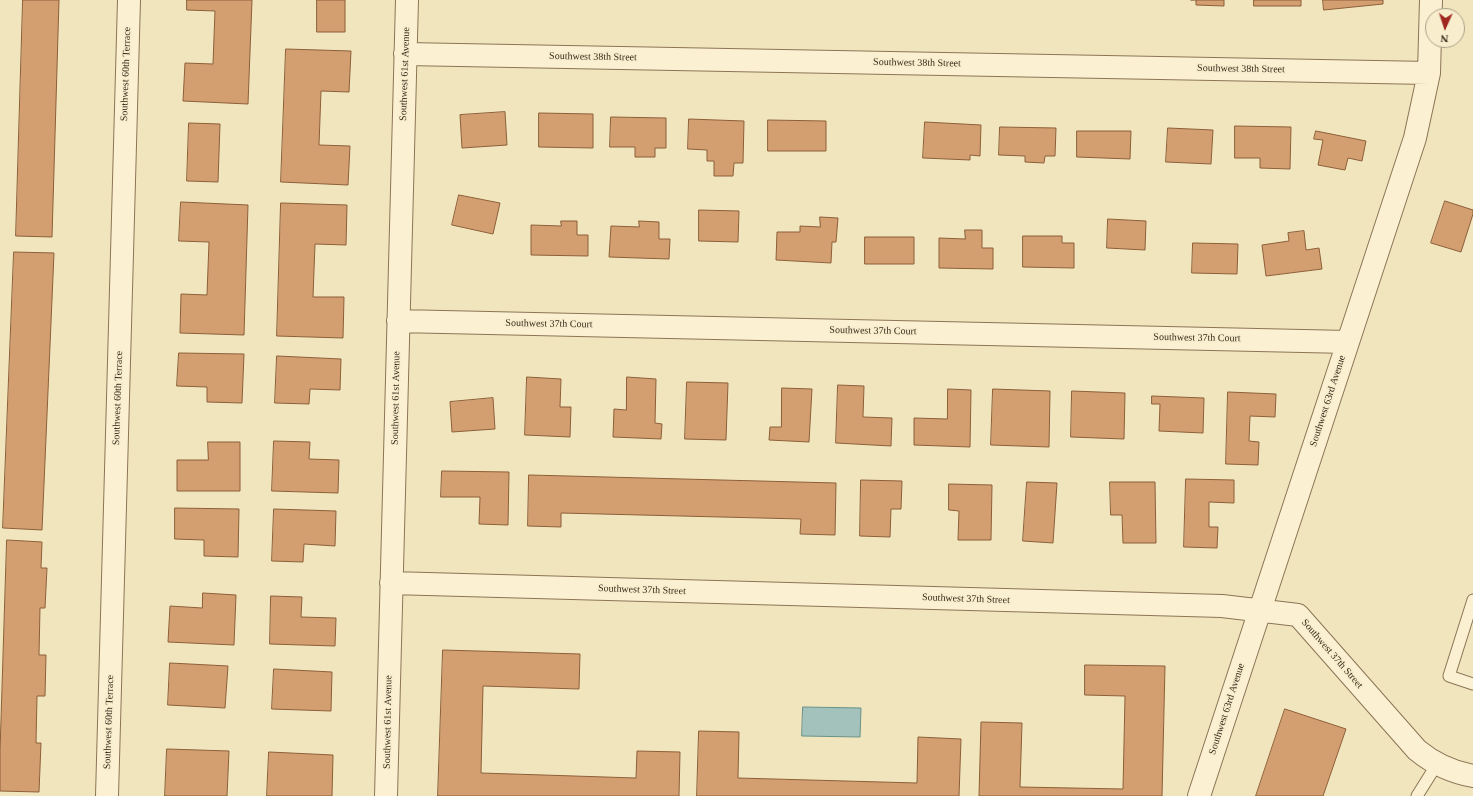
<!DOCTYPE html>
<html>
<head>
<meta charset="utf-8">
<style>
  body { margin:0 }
  #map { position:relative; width:1473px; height:796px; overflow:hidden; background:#f1e5be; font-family:Georgia,serif }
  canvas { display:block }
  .north { position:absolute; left:1425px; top:8px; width:40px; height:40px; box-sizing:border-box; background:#f8eece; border:1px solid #aca086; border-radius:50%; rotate:183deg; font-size:11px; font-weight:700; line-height:16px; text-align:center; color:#392b1b }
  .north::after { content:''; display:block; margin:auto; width:14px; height:18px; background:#9f2720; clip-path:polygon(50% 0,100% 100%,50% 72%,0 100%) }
</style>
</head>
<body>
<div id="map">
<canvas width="1473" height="796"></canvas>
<div class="north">N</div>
</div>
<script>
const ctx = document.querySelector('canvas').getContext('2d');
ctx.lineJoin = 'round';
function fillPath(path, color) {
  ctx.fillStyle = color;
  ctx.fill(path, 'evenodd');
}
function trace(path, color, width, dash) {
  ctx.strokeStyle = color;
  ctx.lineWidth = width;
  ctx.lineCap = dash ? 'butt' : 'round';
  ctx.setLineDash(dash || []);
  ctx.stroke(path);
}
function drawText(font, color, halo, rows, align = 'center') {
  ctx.font = font + ' Georgia,serif';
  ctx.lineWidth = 3.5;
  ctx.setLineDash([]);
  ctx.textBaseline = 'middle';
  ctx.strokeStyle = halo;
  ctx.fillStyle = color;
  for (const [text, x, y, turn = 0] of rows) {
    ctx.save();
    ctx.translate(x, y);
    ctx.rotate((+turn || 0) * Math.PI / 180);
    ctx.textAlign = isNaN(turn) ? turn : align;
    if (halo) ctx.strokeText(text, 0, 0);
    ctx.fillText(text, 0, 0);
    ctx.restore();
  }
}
const water = new Path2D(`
  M803,707L861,708L860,737L802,736Z`);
fillPath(water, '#a2c2bb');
trace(water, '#689189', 1);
const building = new Path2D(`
  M23,0H59L52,237L16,236Z
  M187,0H252L248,104L183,101L185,63L213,64L215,11L187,10Z
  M317,0H345V32H317Z
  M1191,0H1224V6L1196,5V0Z
  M1254,0H1301V6H1254Z
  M1323,0H1383V4L1324,10Z
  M286,49L351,51L349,92L321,91L319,145L350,146L348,185L281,182Z
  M505,112L507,145L462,148L460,115Z
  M539,113L593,114V148L539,147Z
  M611,117L666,118V148H655V157H635V147H610Z
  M689,119L744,121L743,163H734L733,176H714V161H707V150L688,149Z
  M768,120L826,121V151H768Z
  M925,122L981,125L980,156L970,155V160L923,158Z
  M189,123L220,124L218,182L187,181Z
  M1235,126L1291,127L1290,169L1260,168V158H1235Z
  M1000,127L1056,128L1055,156H1045L1044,163L1025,162V156L999,155Z
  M1168,128L1213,130L1211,164L1166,162Z
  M1077,131H1131L1130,159L1077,157Z
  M1316,131L1366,141L1362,161L1348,158L1345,170L1318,165L1323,140L1314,139Z
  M459,195L500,203L493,234L452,225Z
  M1445,201L1473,210V214L1461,252L1431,243Z
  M181,202L248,205L244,335L180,333L181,294L207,295L209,242L179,241Z
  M281,203L347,205L346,245L315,244L313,297H344L343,338L277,336Z
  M699,210L739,211L738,242L699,241Z
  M820,217L838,218L836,242H832L831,263L776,260L777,232H800V226L820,227Z
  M1108,219L1146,221L1145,250L1107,248Z
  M561,221H577V235H588V256L531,255V225L561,226Z
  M639,221L659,222V239H670L669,259L609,257L611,226L639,227Z
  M965,230H982V248H993V269L939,268V238L965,239Z
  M1304,231L1306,250L1319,248L1322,269L1266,276L1262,245L1289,241L1288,233Z
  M1023,236H1062V243H1074V268L1023,267Z
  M865,237H914V264H865Z
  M1193,243L1238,244L1237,274L1192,273Z
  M14,252L54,253L42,530L3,528Z
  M179,353L244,354L242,403L207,402V387L177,386Z
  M277,356L341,359L340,390L310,389L309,404L275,403Z
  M527,377L561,379L560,407H571L570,437L525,435Z
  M627,377L656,379L655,423L662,424L661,439L613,437L614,409L626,410Z
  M687,382L728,383L726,440L685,439Z
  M838,385L864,386L863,417L892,418L891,446L836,443Z
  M782,388L812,389L809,442L769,440L770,427H781Z
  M948,389L971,390L970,447L914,445V418L947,419Z
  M993,389L1050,391L1049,447L991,445Z
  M1072,391L1125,393L1124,439L1071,437Z
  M1228,392L1276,394L1275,417L1250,416L1249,441L1259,442L1258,465L1226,464Z
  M1152,396L1204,398L1203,433L1159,431L1160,404H1152Z
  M493,398L495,429L452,432L450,402Z
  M274,441L310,442L309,459L339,460L338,493L272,491Z
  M208,442H240V491H177V460H208Z
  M442,471L509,472L508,525L479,524L480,497H441Z
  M529,475L836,483L835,535L800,534L801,519L561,513V527L528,526Z
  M1186,479L1234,480V503L1209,502V527H1218L1217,548L1184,547Z
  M861,480L902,481L901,509H891L890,537L860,536Z
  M1027,482L1057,483L1053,543L1023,541Z
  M1110,482H1155L1156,543H1123L1122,515H1111Z
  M949,484L992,485L991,540H958L959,511L949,510Z
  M175,508L239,509L238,557L204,556V540L175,539Z
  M274,509L336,511L335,546L304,544L303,562L272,561Z
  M7,540L42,542L41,568H47L45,608H40L39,655H46L45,696H37L36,743H41L39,792L0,791V752Z
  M203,593L236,595L234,645L168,642L170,606L202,608Z
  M271,596L302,597L301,617L336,618L335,646L270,644Z
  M443,650L580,654L579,689L483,686L481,773L636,778L637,751L680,752L679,796H438Z
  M170,663L228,666L225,708L168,705Z
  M1085,665L1165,666L1162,796H979L981,722L1022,723L1020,787L1123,789L1125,696L1085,695Z
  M274,669L332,672L331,711L272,709Z
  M1285,709L1346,729L1323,796H1256Z
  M699,731L739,732L738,778L917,783L918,737L961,739L959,796H697Z
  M167,749L229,751L227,796H165Z
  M269,752L333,755L332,796H267Z`);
fillPath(building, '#d39f70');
trace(building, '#8c5f39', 1);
const lane = new Path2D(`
  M1473,600L1449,676L1473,684
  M1417,796L1437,764`);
const street = new Path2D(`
  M405,54L1429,73
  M398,321L1348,342
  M391,583L1222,606L1298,615L1417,750C1434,764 1451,772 1473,776
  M107,796L129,0
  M386,796L407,0
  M1199,796L1415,138L1429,73L1431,0`);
trace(lane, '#8b7555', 13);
trace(street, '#8b7555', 24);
trace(lane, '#fbf1d2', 11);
trace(street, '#fbf1d2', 22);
drawText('10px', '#392b1b', '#f8eece', [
  ["Southwest 38th Street",593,57,1],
  ["Southwest 38th Street",917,63,1],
  ["Southwest 38th Street",1241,69,1],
  ["Southwest 60th Terrace",126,74,-88],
  ["Southwest 61st Avenue",405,74,-88],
  ["Southwest 37th Court",549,324,1],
  ["Southwest 37th Court",873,331,1],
  ["Southwest 37th Court",1197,338,1],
  ["Southwest 60th Terrace",118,398,-88],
  ["Southwest 61st Avenue",396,398,-89],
  ["Southwest 63rd Avenue",1328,401,-72],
  ["Southwest 37th Street",642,590,2],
  ["Southwest 37th Street",966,599,2],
  ["Southwest 37th Street",1332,654,49],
  ["Southwest 63rd Avenue",1227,709,-72],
  ["Southwest 60th Terrace",109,722,-88],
  ["Southwest 61st Avenue",388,722,-89]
]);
</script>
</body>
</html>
